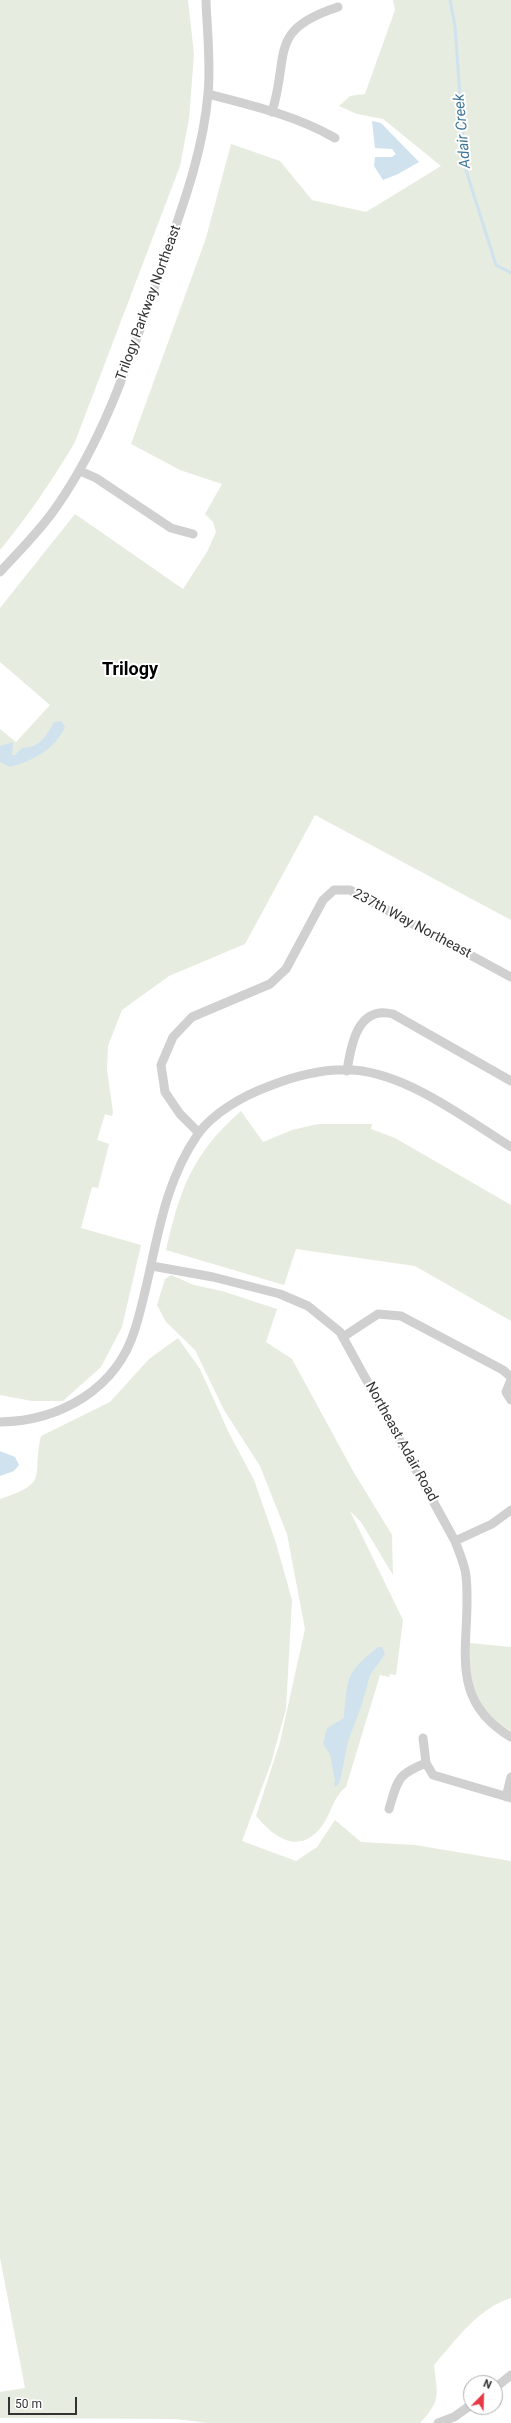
<!DOCTYPE html>
<html>
<head>
<meta charset="utf-8">
<style>
  body { margin:0 }
  #map { position:relative; width:511px; height:2423px; overflow:hidden; background:#fff; font-family:Roboto,sans-serif }
  canvas { display:block }
  .north { position:absolute; left:463px; top:2375px; width:40px; height:40px; box-sizing:border-box; background:#fff; border:1px solid #adadad; border-radius:50%; rotate:23deg; font-size:11px; font-weight:700; line-height:16px; text-align:center; color:#333 }
  .north::after { content:''; display:block; margin:auto; width:14px; height:18px; background:#e63946; clip-path:polygon(50% 0,100% 100%,50% 72%,0 100%) }
  .scale { position:absolute; left:8px; top:2397px; width:69px; height:18px; box-sizing:border-box; border:2px solid #333; border-top:0; padding-left:5px; font-size:12px; line-height:14px; white-space:nowrap; color:#333; -webkit-text-stroke:3px #fff; paint-order:stroke }
</style>
</head>
<body>
<div id="map">
<canvas width="511" height="2423"></canvas>
<div class="north">N</div>
<div class="scale">50 m</div>
</div>
<script>
const ctx = document.querySelector('canvas').getContext('2d');
ctx.lineJoin = 'round';
function fillPath(path, color) {
  ctx.fillStyle = color;
  ctx.fill(path, 'evenodd');
}
function trace(path, color, width, dash) {
  ctx.strokeStyle = color;
  ctx.lineWidth = width;
  ctx.lineCap = dash ? 'butt' : 'round';
  ctx.setLineDash(dash || []);
  ctx.stroke(path);
}
function drawText(font, color, halo, rows, align = 'center') {
  ctx.font = font + ' Roboto,sans-serif';
  ctx.lineWidth = 4;
  ctx.setLineDash([]);
  ctx.textBaseline = 'middle';
  ctx.strokeStyle = halo;
  ctx.fillStyle = color;
  for (const [text, x, y, turn = 0] of rows) {
    ctx.save();
    ctx.translate(x, y);
    ctx.rotate((+turn || 0) * Math.PI / 180);
    ctx.textAlign = isNaN(turn) ? turn : align;
    if (halo) ctx.strokeText(text, 0, 0);
    ctx.fillText(text, 0, 0);
    ctx.restore();
  }
}
fillPath(new Path2D(`
  M0,0H188L194,54L189,119L180,166L75,442C52,481 28,516 0,550Z
  M393,0H511V920L315,815L245,944L169,976L122,1010L108,1046L107,1070L113,1112L112,1116L105,1114L97,1140L109,1144L98,1188L92,1187L81,1228L141,1245L122,1327L101,1367L63,1401H32L0,1395V729L16,742L50,705L0,662V608L75,514L183,589L207,552L216,532L213,522L205,514L222,484L180,470L131,444L206,238L231,144L280,161L312,200L366,212L441,166L383,119L357,114L339,106L350,96L365,94L395,10Z
  M241,1111L263,1142L292,1130L318,1124H372L371,1129L395,1138L511,1205V1321L415,1266L296,1249L284,1285L166,1250C180,1189 192,1154 241,1111Z
  M171,1275L194,1285L222,1291L277,1309L266,1342L292,1359L353,1471L392,1535L393,1575L361,1522L350,1511L403,1620L396,1675L390,1674L389,1677L380,1675L346,1787C333,1797 331,1814 322,1826C299,1856 275,1838 256,1816L280,1742L305,1629L287,1534L260,1466L224,1410L195,1350L166,1322L157,1305L165,1279Z
  M178,1338L200,1369L228,1431L254,1480L276,1543L292,1600L286,1709L271,1763L242,1841L296,1861L317,1847L335,1820L361,1842L415,1845L511,1861V2298C478,2308 456,2340 434,2365C437,2394 442,2400 420,2423H207L176,2419L0,2418V2392L25,2388L0,2258V1499C51,1482 31,1478 41,1436L110,1402L149,1359Z
  M470,1643L511,1647V1731C475,1711 468,1682 470,1643Z`), '#e6ecdf');
fillPath(new Path2D(`
  M372,121L381,123L419,162L398,174L383,180L374,166L375,157H392L396,154L392,149L375,148Z
  M61,721L65,727C55,749 33,761 10,767L0,762V746L13,742L12,755H15L22,748C40,748 46,736 54,722Z
  M0,1451L15,1457L19,1465L14,1471L0,1476Z
  M378,1647H382L385,1654L370,1675L361,1707L348,1741L340,1781L336,1787L334,1785L335,1781L330,1754L323,1744L327,1728L344,1718C348,1676 345,1674 378,1647Z`), '#cfe2ee');
trace(new Path2D(`
  M450,0L455,26L465,167L496,265L511,273`), '#cfe2ee', 3);
trace(new Path2D(`
  M208,94C251,105 297,116 335,138
  M272,112C290,54 267,30 338,7
  M80,471L96,478L171,528L193,534
  M0,572C19,551 41,530 57,506C108,433 134,346 163,263C182,208 203,153 208,94C211,63 207,31 206,0
  M347,1071C351,1044 358,1005 393,1014L511,1081
  M199,1133L180,1114L165,1092L161,1065L173,1037L192,1017L270,984L286,969L323,900L334,890H350L511,977
  M152,1266L213,1277L280,1294L308,1306L340,1332L455,1541C459,1552 465,1565 466,1576C473,1639 443,1697 511,1737
  M343,1337L378,1314L401,1316L503,1370L511,1377
  M511,1380L506,1392L511,1400
  M0,1422C60,1421 117,1389 135,1329C156,1263 157,1193 198,1134C213,1113 243,1096 267,1087C294,1076 324,1068 353,1070C408,1074 466,1119 511,1147
  M455,1541L492,1524L511,1510
  M423,1738L426,1763L433,1775L511,1798
  M506,1797L511,1777
  M389,1809C398,1780 396,1775 426,1763
  M495,2388L511,2375
  M438,2423L454,2417L471,2405`), '#d0d0d0', 9);
drawText('14px', '#333', '#fff', [
  ["Trilogy Parkway Northeast",149,303,-70],
  ["237th Way Northeast",412,924,28],
  ["Northeast Adair Road",401,1442,61]
]);
drawText('italic 15px', '#3f7597', '#fff', [
  ["Adair Creek",463,131,-95]
]);
drawText('bold 18px', '#000', '#fff', [
  ["Trilogy",130,670]
]);
</script>
</body>
</html>
